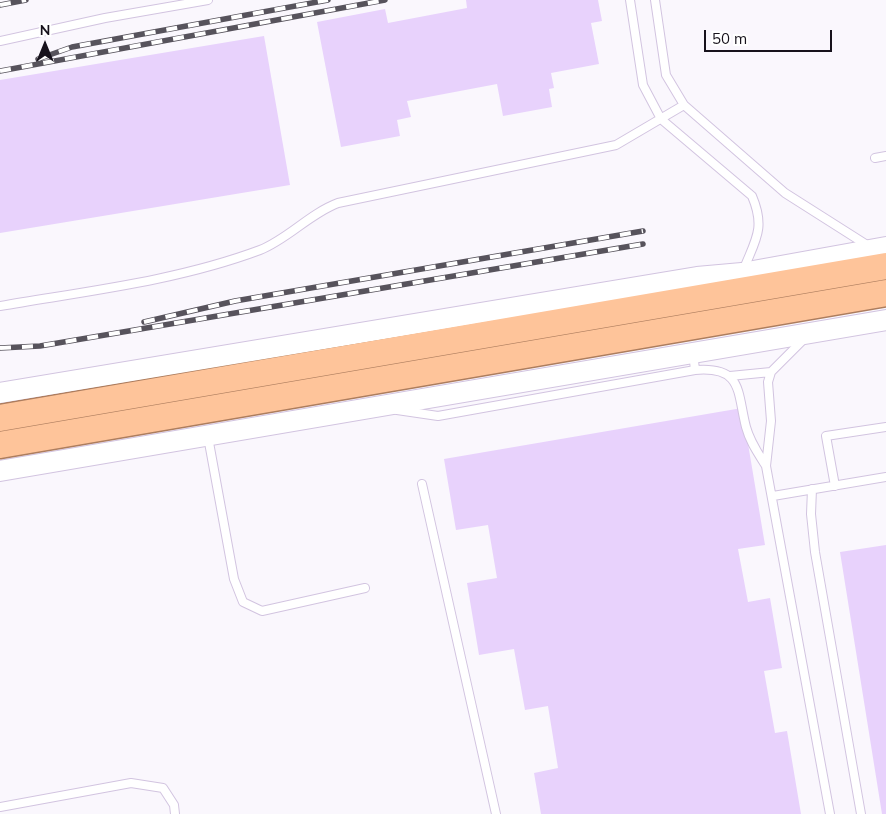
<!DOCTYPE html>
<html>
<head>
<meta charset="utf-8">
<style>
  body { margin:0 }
  #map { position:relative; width:886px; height:814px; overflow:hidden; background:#faf7fd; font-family:Mulish,sans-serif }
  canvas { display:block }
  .north { position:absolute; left:20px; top:20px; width:50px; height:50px; -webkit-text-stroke:4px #fff; paint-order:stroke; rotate:0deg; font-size:14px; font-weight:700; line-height:20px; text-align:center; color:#17121c }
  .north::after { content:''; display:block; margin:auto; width:18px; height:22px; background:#17121c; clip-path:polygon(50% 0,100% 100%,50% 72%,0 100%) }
  .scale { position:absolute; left:704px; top:30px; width:128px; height:22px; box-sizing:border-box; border:2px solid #17121c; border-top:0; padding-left:6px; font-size:15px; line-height:18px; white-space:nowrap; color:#17121c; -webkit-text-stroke:4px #fff; paint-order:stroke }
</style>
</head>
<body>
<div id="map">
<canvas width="886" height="814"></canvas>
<div class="north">N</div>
<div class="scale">50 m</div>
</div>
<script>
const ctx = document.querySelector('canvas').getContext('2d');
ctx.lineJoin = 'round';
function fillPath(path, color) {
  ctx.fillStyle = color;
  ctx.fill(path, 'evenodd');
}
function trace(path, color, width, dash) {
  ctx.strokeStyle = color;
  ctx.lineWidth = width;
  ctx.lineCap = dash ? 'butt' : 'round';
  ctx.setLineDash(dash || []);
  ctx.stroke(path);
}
fillPath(new Path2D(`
  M466,0H598L602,21L591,23L599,64L551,73L554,88L549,89L552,107L503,116L497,84L407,101L411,117L397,120L400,136L341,147L317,22L385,9L388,23L467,8Z
  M264,36L290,185L0,233V80Z
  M742,408L765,545L738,549L748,602L770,598L782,668L764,671L775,733L787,731L801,814H541L534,773L558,768L548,706L525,710L514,649L479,655L467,583L497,578L488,525L456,530L444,459Z
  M886,545V814H882L840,552Z`), '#e8d2fc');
const service = new Path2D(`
  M630,0L643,85L661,119L752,196C766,229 755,240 743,271
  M655,0L666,75L684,105L785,193L870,247
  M0,41L105,18L208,0
  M875,158L886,156
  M0,306C87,291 177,281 260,250C288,239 309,214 338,203L616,145L684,105
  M803,340L771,372L768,382L771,421L766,466L830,814
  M695,370C743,366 737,392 746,427C750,442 758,453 766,466
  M730,376L771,372
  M397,410L438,416L695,370L693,352
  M208,437L234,579L243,602L262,611L365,588
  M422,484L496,814
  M835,486L826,436L886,427
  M812,489L811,514L815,552L861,814
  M773,496L886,477
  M0,807L131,783L163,788L174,805L175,814`);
const tertiary = new Path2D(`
  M0,393L697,277L742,273L886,247
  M0,471L886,320`);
const trunk = new Path2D(`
  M0,418L886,266
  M0,445L886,293`);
trace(service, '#d2c4e0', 10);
trace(tertiary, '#d2c4e0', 22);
trace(trunk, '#ad7d5e', 29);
trace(service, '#fff', 8);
trace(tertiary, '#fff', 20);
trace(trunk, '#fec49a', 26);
const rail = new Path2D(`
  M0,5L26,0
  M38,59L72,47L328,0
  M0,71L385,0
  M144,322L235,301L643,231
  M0,348L40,346L643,244`);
trace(rail, '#57535c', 5.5);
trace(rail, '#fff', 4, [11]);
</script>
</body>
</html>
